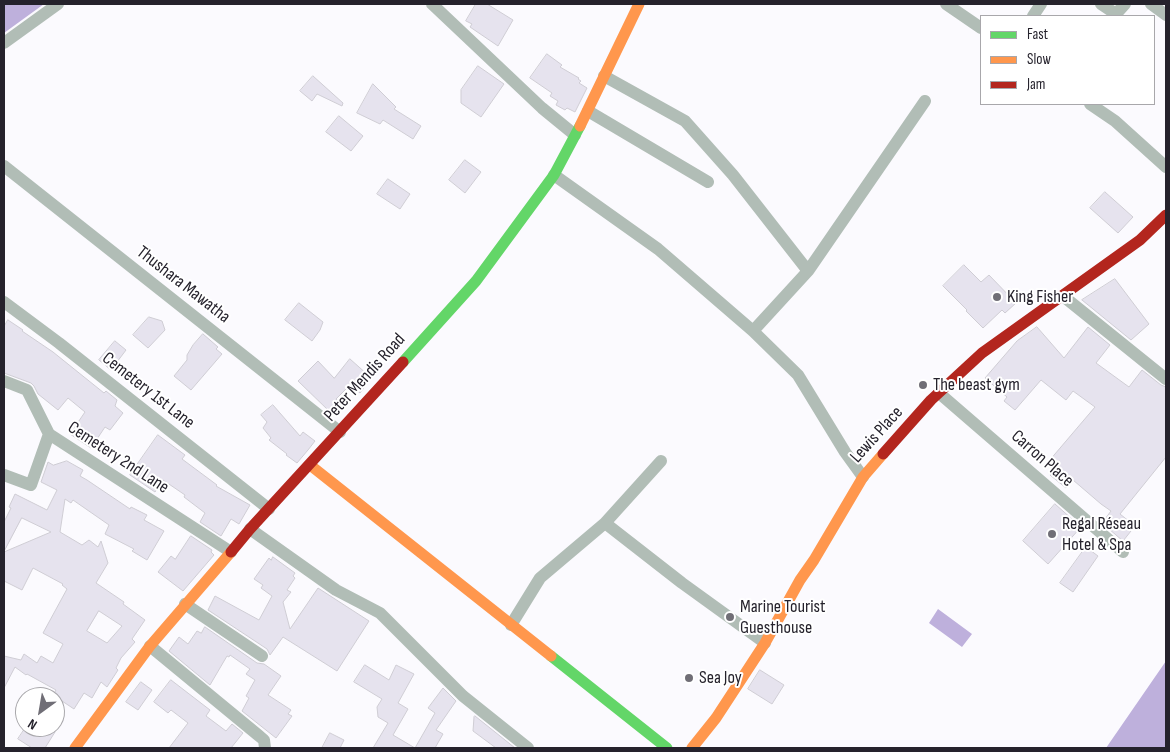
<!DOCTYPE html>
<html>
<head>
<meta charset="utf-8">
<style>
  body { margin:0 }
  #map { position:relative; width:1170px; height:752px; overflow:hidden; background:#fbfafe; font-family:"Sofia Sans Condensed",sans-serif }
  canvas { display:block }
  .frame { position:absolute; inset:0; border:5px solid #25222c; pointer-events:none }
  .legend { position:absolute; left:980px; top:15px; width:175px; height:90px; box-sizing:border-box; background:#fff; border:1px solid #a8a7ab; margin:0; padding:6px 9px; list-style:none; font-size:15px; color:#25222c }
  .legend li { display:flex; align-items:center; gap:10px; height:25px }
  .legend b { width:25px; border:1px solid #a8a7ab }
  .north { position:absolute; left:15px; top:687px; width:50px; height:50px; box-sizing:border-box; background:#fff; border:1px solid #a8a7ab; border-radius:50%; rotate:212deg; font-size:14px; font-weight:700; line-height:20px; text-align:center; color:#25222c }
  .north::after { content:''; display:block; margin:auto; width:18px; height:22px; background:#706e76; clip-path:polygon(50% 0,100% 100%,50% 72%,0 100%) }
</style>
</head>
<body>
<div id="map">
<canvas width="1170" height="752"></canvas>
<div class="frame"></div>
<ul class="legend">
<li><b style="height:6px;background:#63d668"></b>Fast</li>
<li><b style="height:6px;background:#ff974d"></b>Slow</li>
<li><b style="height:6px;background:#b3261e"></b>Jam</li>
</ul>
<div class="north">N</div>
</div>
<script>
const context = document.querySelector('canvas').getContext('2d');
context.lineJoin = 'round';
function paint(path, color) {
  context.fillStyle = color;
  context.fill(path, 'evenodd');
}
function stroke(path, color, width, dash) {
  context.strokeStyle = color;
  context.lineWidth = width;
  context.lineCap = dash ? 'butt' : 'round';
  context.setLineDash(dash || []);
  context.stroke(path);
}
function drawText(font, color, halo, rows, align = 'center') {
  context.font = font + ' "Sofia Sans Condensed",sans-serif';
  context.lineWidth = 4;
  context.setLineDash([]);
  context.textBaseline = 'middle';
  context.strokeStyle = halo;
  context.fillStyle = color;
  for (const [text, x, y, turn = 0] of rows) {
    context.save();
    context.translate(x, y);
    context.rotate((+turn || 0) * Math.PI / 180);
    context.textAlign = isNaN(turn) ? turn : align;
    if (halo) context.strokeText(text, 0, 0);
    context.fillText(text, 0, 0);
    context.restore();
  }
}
const water = new Path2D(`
  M 4,4 L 44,4 L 4,33 Z
  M 938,609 L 972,634 L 962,647 L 929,623 Z
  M 1166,661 L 1166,748 L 1106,748 Z`);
const building = new Path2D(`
  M 476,4 L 487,4 L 513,20 L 498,46 L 470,27 L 472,24 L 466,21 Z
  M 547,54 L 562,65 L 560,67 L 579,78 L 578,79 L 581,81 L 579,83 L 587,88 L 575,112 L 567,108 L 565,110 L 556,105 L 558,101 L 550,96 L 552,93 L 530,78 Z
  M 478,66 L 504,84 L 481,117 L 461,103 L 461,90 Z
  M 313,76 L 343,103 L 342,106 L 317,94 L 312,101 L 300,91 Z
  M 373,84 L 396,107 L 394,109 L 421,126 L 413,139 L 383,120 L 380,124 L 357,113 Z
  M 339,116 L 363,136 L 351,151 L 326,132 Z
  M 465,160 L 481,172 L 465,193 L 449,180 Z
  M 388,179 L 410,194 L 400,209 L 377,194 Z
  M 1105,192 L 1133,217 L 1118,233 L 1090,208 Z
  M 964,265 L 981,282 L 989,275 L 1016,303 L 1005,313 L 1002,310 L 983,328 L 966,311 L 967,310 L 943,286 Z
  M 1115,279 L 1149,324 L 1131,340 L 1082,300 Z
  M 299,303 L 323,322 L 320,330 L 312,341 L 285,320 Z
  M 149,317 L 162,321 L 165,330 L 148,348 L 133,335 Z
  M 8,320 L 23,330 L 22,331 L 53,352 L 104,393 L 106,391 L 117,400 L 115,406 L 123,413 L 110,430 L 105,427 L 91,448 L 70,434 L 85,412 L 68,398 L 58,410 L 38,394 L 34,386 L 31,383 L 4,373 L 4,327 Z
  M 1037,327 L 1064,358 L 1088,327 L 1110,345 L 1096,363 L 1129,387 L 1142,370 L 1161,385 L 1166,387 L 1166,457 L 1120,514 L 1135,526 L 1123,541 L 1102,523 L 1111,511 L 1101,504 L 1073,480 L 1066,488 L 1050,475 L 1057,467 L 1049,461 L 1095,407 L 1073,391 L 1066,400 L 1041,380 L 1015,410 L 1004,401 L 1007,397 L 985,378 L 1017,341 Z
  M 203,334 L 218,347 L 216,349 L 222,354 L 191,390 L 174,376 L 187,360 L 187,355 L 193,345 Z
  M 115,341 L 126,350 L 111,370 L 99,360 Z
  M 350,359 L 368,375 L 363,381 L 367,384 L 360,393 L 350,385 L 336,399 L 338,401 L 329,411 L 298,381 L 318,361 L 334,378 Z
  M 273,405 L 300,436 L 303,432 L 315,441 L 308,450 L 297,463 L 286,455 L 287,454 L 269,440 L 271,438 L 263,428 L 267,422 L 261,415 Z
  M 158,435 L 185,455 L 182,459 L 217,485 L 216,486 L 250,505 L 239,524 L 231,519 L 221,536 L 200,522 L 205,513 L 184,497 L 185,495 L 163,480 L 155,492 L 130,475 Z
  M 67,461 L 83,470 L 80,476 L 87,480 L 130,509 L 131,507 L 147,515 L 144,520 L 164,531 L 147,560 L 132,551 L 134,549 L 105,534 L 109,525 L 73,500 L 71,503 L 65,499 L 60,532 L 82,545 L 89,540 L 98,547 L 101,541 L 108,563 L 96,583 L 124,602 L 123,604 L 145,620 L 132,639 L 135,642 L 121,658 L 116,668 L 118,670 L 107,687 L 101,682 L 92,698 L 84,693 L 74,709 L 53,695 L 56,690 L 27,674 L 26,675 L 15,667 L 4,688 L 4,656 L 21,660 L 24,654 L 37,663 L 41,656 L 53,663 L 63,644 L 43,633 L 67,589 L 62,585 L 63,584 L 33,568 L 22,590 L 4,581 L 4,522 L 11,508 L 9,507 L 15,494 L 47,510 L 57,490 L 41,482 L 48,462 L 53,465 ZM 22,518 L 51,532 L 4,552 ZM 99,611 L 122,626 L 107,643 L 87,631 Z
  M 1055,504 L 1081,527 L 1048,564 L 1023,541 Z
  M 191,536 L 212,550 L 211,552 L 214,555 L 183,591 L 158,572 L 171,556 L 175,559 Z
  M 1086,547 L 1098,556 L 1073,592 L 1060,583 Z
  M 273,557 L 295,573 L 293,576 L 295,578 L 287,590 L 291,592 L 283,602 L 290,629 L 318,588 L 369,621 L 337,671 L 283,637 L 270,655 L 267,649 L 208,610 L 215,596 L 259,620 L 272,596 L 261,588 L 263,585 L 254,579 L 269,558 L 271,560 Z
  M 205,627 L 257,663 L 264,664 L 281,676 L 268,695 L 291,710 L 288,714 L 292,716 L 276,738 L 242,711 L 249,698 L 246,696 L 255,680 L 246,674 L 250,669 L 230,655 L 229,657 L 227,656 L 210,685 L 169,651 L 179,637 L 188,644 L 197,631 L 201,633 Z
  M 365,665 L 389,680 L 396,665 L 414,674 L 398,703 L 408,709 L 393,735 L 415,748 L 435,713 L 428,708 L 443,688 L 456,701 L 436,730 L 443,734 L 435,748 L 373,748 L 388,723 L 378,717 L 377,707 L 382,699 L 354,682 Z
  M 760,670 L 784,685 L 772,704 L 748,689 Z
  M 171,680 L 210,710 L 206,716 L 226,731 L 232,724 L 243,733 L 231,748 L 169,748 L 188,723 L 171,710 L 168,713 L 154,702 Z
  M 141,682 L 152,690 L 138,710 L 126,702 Z
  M 475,716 L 515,748 L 496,748 L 473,731 L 474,717 Z
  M 26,727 L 56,727 L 54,732 L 55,732 L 45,748 L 32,748 L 18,739 Z
  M 330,733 L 344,740 L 340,748 L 322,748 Z`);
const street = new Path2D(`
  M 432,4 L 542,108 L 575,135
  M 946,4 L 981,28
  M 1101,4 L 1116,14 L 1125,4
  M 1151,4 L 1166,15
  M 1033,16 L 1041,4
  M 4,43 L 58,4
  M 604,76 L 685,121 L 733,175 L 808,271
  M 1090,104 L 1115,121 L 1166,167
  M 588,111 L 708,182
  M 4,166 L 340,432
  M 554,175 L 658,249 L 753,331 L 798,375 L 845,452 L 863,477
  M 1063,296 L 1166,379
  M 4,302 L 59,343 L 269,509
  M 753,331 L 808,271 L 925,101
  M 4,381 L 27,390 L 49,434 L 231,552
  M 939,393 L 1123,552
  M 4,475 L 31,485 L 49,434
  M 605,523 L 682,583 L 765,643
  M 250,529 L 336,590 L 380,613 L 463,696 L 528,748
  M 185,604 L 262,656
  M 511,625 L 540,578 L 605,523 L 661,461
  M 150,646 L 258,735 L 264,740 L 265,748`);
const fast = new Path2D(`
  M 403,362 L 476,281 L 554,175 L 580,126
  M 551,656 L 667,748`);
const slow = new Path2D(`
  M 580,126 L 639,4
  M 310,465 L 551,656
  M 75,748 L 150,646 L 231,552
  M 692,748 L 716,718 L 765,643 L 800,580 L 814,560 L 863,477 L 883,454`);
const jam = new Path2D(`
  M 883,454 L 931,400 L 982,353 L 1140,240 L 1166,215
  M 231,552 L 250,529 L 403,362`);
const markers = [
  [997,297,5,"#706e76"],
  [923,385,5,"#706e76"],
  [1052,534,5,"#706e76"],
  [730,617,5,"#706e76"],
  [689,678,5,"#706e76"]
];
const streetNames = [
  ["Thushara Mawatha",183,285,38],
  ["Peter Mendis Road",365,378,-48],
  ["Cemetery 1st Lane",148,391,38],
  ["Lewis Place",877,435,-48],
  ["Cemetery 2nd Lane",118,458,33],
  ["Carron Place",1042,459,41]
];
const poiNames = [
  ["King Fisher",1007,297],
  ["The beast gym",933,385],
  ["Regal Réseau",1062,524],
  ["Hotel & Spa",1062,545],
  ["Marine Tourist",740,607],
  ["Guesthouse",740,628],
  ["Sea Joy",699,678]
];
paint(water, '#beb0dc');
paint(building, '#e6e3ee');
stroke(building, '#cfcdd4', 1);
stroke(street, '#b1bdb6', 12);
stroke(fast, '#63d668', 11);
stroke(slow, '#ff974d', 11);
stroke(jam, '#b3261e', 11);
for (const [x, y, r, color] of markers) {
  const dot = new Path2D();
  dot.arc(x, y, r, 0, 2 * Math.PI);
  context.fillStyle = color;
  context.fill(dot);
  stroke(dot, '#fff', 2);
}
drawText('18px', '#25222c', '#fff', streetNames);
drawText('18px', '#25222c', '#fff', poiNames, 'left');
</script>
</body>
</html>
